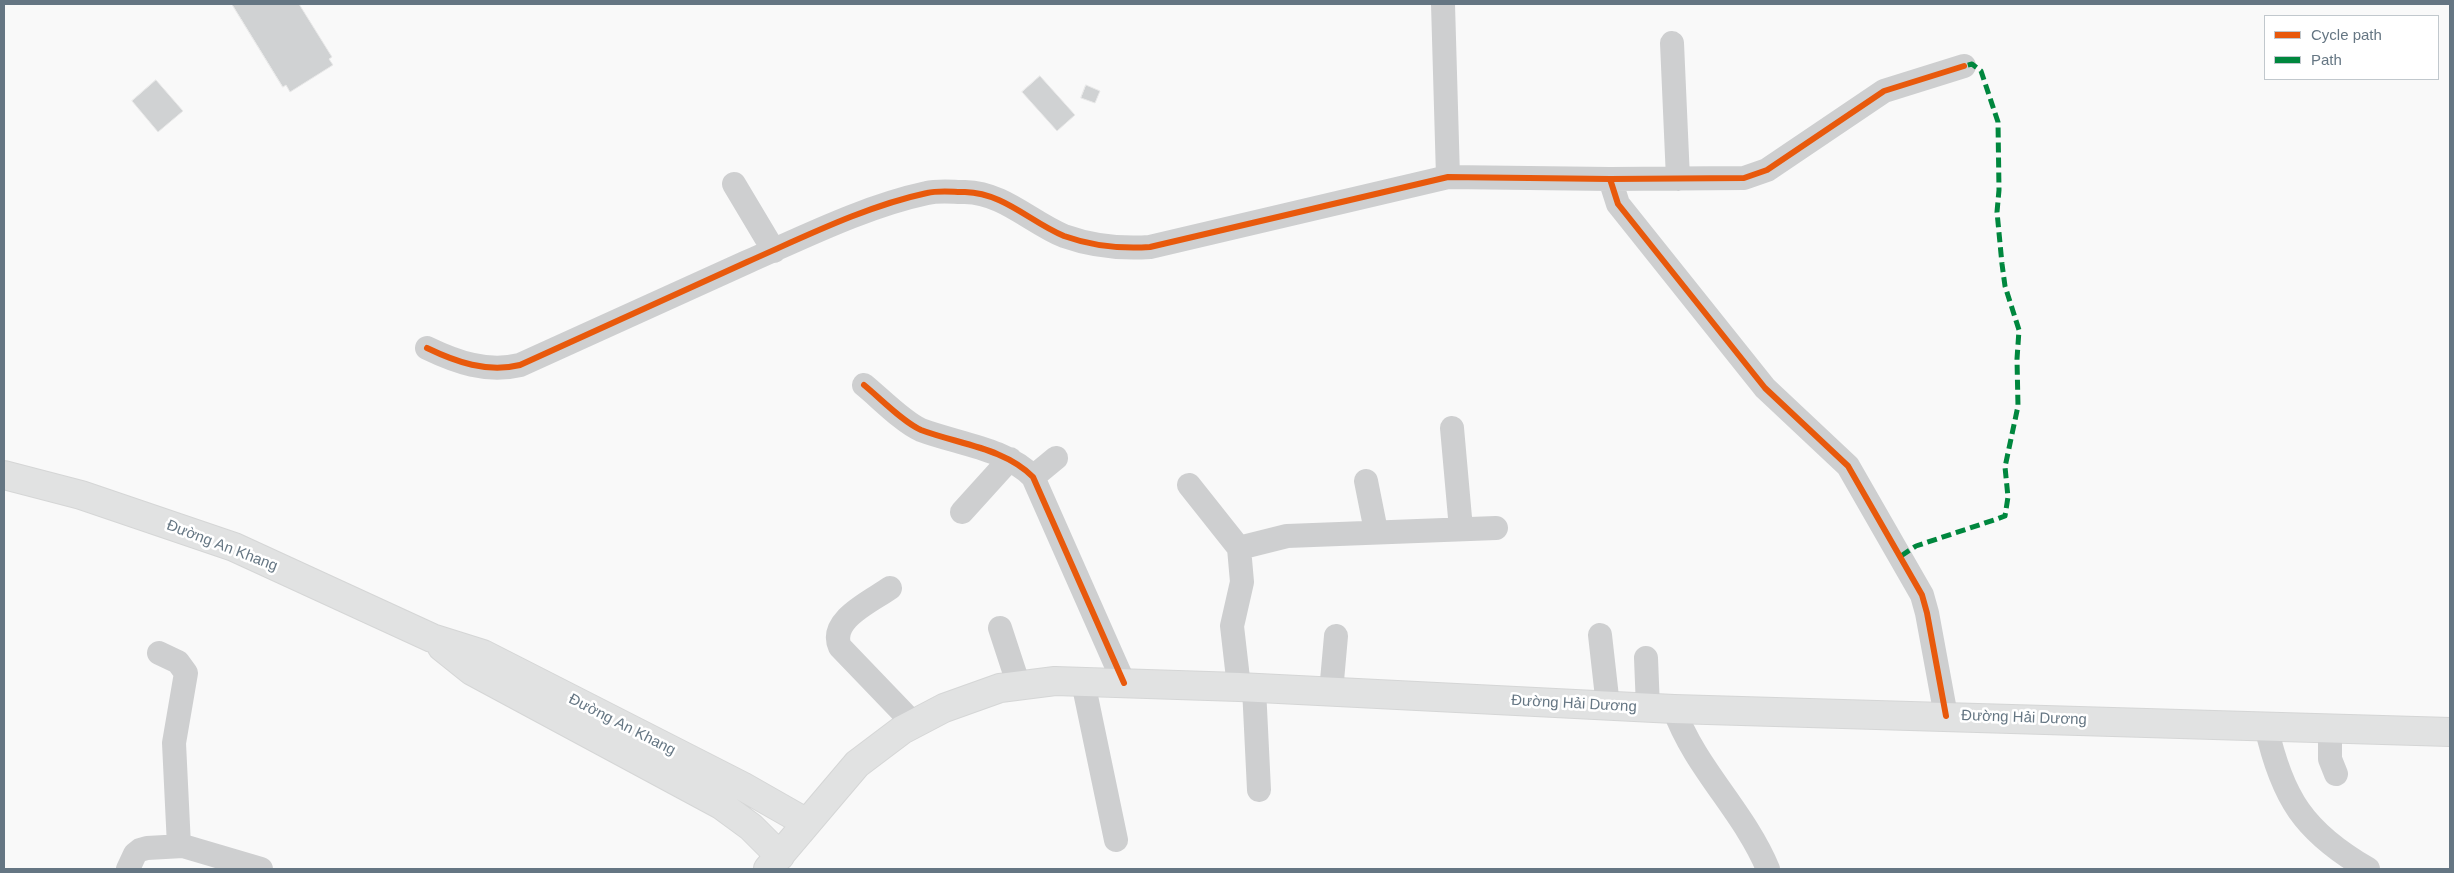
<!DOCTYPE html>
<html>
<head>
<meta charset="utf-8">
<style>
  body { margin:0 }
  #map { position:relative; width:2454px; height:873px; overflow:hidden; background:#f9f9f9; font-family:Arial,sans-serif }
  canvas { display:block }
  .frame { position:absolute; inset:0; border:5px solid #657683; pointer-events:none }
  .legend { position:absolute; left:2264px; top:15px; width:175px; height:65px; box-sizing:border-box; background:#fff; border:1px solid #c1c8cd; margin:0; padding:6px 9px; list-style:none; font-size:15px; color:#657683 }
  .legend li { display:flex; align-items:center; gap:10px; height:25px }
  .legend b { width:25px; border:1px solid #c1c8cd }
</style>
</head>
<body>
<div id="map">
<canvas width="2454" height="873"></canvas>
<div class="frame"></div>
<ul class="legend">
<li><b style="height:6px;background:#e8590c"></b>Cycle path</li>
<li><b style="height:6px;background:#00873e"></b>Path</li>
</ul>
</div>
<script>
const context = document.querySelector('canvas').getContext('2d');
context.lineJoin = 'round';
function paint(path, color) {
  context.fillStyle = color;
  context.fill(path, 'evenodd');
}
function stroke(path, color, width, dash) {
  context.strokeStyle = color;
  context.lineWidth = width;
  context.lineCap = dash ? 'butt' : 'round';
  context.setLineDash(dash || []);
  context.stroke(path);
}
function drawText(font, color, halo, rows, align = 'center') {
  context.font = font + ' Arial,sans-serif';
  context.lineWidth = 5;
  context.setLineDash([]);
  context.textBaseline = 'middle';
  context.strokeStyle = halo;
  context.fillStyle = color;
  for (const [text, x, y, turn = 0] of rows) {
    context.save();
    context.translate(x, y);
    context.rotate((+turn || 0) * Math.PI / 180);
    context.textAlign = isNaN(turn) ? turn : align;
    if (halo) context.strokeText(text, 0, 0);
    context.fillText(text, 0, 0);
    context.restore();
  }
}
const building = new Path2D(`
  M 232,4 L 299,4 L 332,57 L 329,59 L 333,65 L 290,92 L 286,85 L 283,87 Z
  M 1040,76 L 1075,115 L 1057,131 L 1022,92 Z
  M 156,80 L 183,111 L 158,132 L 132,101 Z
  M 1086,85 L 1100,91 L 1095,103 L 1081,98 Z`);
const minor = new Path2D(`
  M 1443,4 L 1448,177
  M 1672,43 L 1678,179
  M 1610,179 L 1618,204 L 1765,388 L 1848,466 L 1922,595 L 1927,613 L 1946,716
  M 734,184 L 774,251
  M 427,348 C 456,362 487,373 520,365 C 596,331 671,296 747,262 C 804,237 866,206 927,193 C 939,190 953,192 965,192 C 1004,193 1030,222 1064,236 C 1092,246 1121,249 1150,247 L 1448,177 L 1610,179 L 1744,178 L 1767,170 L 1884,91 L 1964,66
  M 864,385 C 880,398 903,422 921,430 C 958,444 1005,448 1033,477 L 1124,683
  M 1452,428 L 1461,529
  M 1033,477 L 1056,458
  M 1366,481 L 1376,531
  M 1189,485 L 1239,548 L 1242,582 L 1232,626 L 1239,687
  M 962,512 L 1010,459
  M 1239,548 L 1287,536 L 1496,528
  M 890,588 C 872,601 828,620 840,647 L 914,724
  M 1000,628 L 1019,686
  M 1600,635 L 1608,706
  M 159,653 L 178,662 L 186,673 L 174,743 L 179,846
  M 1646,658 L 1648,708
  M 1083,682 L 1116,840
  M 1254,688 L 1259,790
  M 1331,692 L 1336,636
  M 1674,709 C 1695,768 1744,811 1768,869
  M 2266,726 C 2282,798 2304,832 2368,869
  M 2330,728 L 2330,759 L 2336,774
  M 128,869 L 135,854 L 140,850 L 147,848 L 183,846 L 261,869`);
const highway = new Path2D(`
  M 4,475 L 81,495 L 234,547 L 432,638 L 483,654 L 742,786 L 807,823
  M 442,647 L 472,671 L 721,805 L 751,827 L 780,856
  M 768,869 L 857,764 L 902,730 L 944,708 L 1000,688 L 1055,681 L 1239,687 L 1674,709 L 2450,732`);
const quiet = new Path2D(`
  M 1901,556 L 1916,546 L 1997,519 L 2005,516 L 2008,497 L 2005,467 L 2018,406 L 2017,359 L 2019,330 L 2005,286 L 2002,264 L 1997,212 L 1999,190 L 1998,122 L 1981,71 L 1972,64 L 1964,66`);
const cycleway = new Path2D(`
  M 1610,179 L 1618,204 L 1765,388 L 1848,466 L 1922,595 L 1927,613 L 1946,716
  M 427,348 C 456,362 487,373 520,365 C 596,331 671,296 747,262 C 804,237 866,206 927,193 C 939,190 953,192 965,192 C 1004,193 1030,222 1064,236 C 1092,246 1121,249 1150,247 L 1448,177 L 1610,179 L 1744,178 L 1767,170 L 1884,91 L 1964,66
  M 864,385 C 880,398 903,422 921,430 C 958,444 1005,448 1033,477 L 1124,683`);
const streetNames = [
  ["Đường An Khang",222,546,21],
  ["Đường Hải Dương",1574,704,3],
  ["Đường Hải Dương",2024,718,2],
  ["Đường An Khang",622,725,27]
];
paint(building, '#d0d2d3');
stroke(building, '#e8e8e8', 1);
stroke(highway, '#d5d6d6', 30);
stroke(minor, '#cecfd0', 24);
stroke(highway, '#e1e2e2', 28);
stroke(quiet, '#00873e', 5, [10, 5]);
stroke(cycleway, '#e8590c', 6);
drawText('15px', '#657683', '#fff', streetNames);
</script>
</body>
</html>
